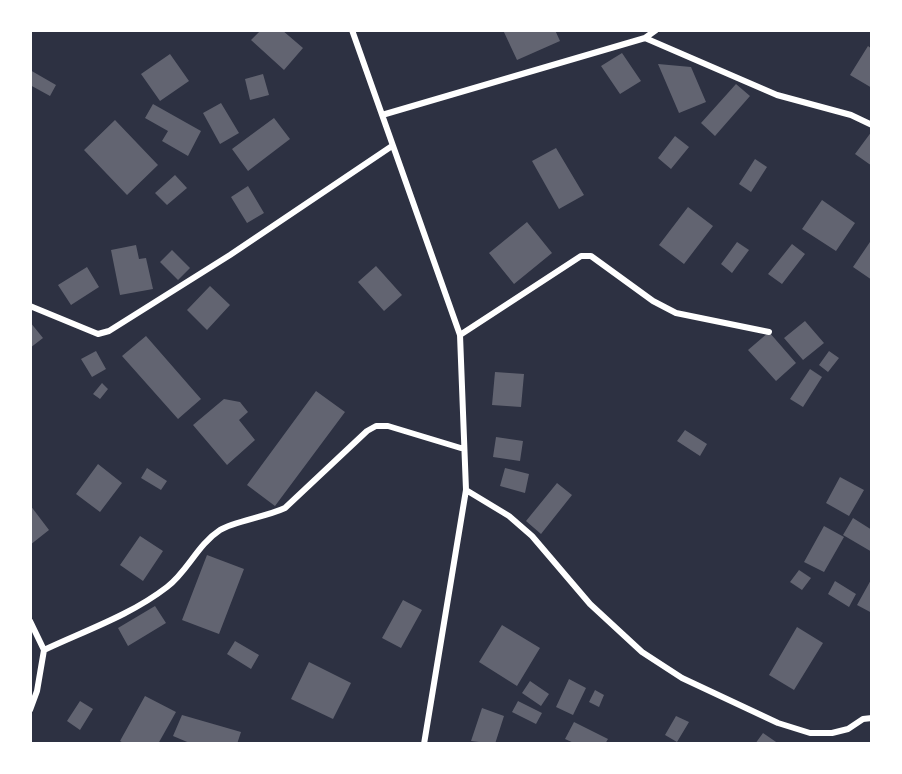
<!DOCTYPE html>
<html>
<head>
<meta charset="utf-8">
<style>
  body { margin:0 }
  #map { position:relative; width:902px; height:774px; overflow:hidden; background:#2d3142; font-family:"PT Serif",serif }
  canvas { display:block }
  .frame { position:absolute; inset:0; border:32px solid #fff; pointer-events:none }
</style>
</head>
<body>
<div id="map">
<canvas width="902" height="774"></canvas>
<div class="frame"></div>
</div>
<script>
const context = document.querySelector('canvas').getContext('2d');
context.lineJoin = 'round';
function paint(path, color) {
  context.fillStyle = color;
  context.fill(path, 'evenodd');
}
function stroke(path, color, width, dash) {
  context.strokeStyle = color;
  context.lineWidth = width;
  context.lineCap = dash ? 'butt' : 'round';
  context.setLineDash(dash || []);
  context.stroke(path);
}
const building = new Path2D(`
  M 261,30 L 282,30 L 303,48 L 284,70 L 251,40 Z
  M 503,30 L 555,30 L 560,41 L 517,60 Z
  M 868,46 L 872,49 L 872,88 L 850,75 Z
  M 622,53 L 641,81 L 620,94 L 601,66 Z
  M 170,54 L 189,81 L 160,101 L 141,74 Z
  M 658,64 L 691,67 L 706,102 L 679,113 Z
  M 30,70 L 56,85 L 50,96 L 30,85 Z
  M 263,74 L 269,95 L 250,100 L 245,79 Z
  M 736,84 L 750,96 L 715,136 L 701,123 Z
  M 221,103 L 239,133 L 220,144 L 203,113 Z
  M 153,104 L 201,131 L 188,156 L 162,141 L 168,131 L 145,118 Z
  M 274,118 L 290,139 L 248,171 L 232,149 Z
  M 115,120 L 158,165 L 127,195 L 84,150 Z
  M 872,131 L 872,166 L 855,154 Z
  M 675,136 L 689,147 L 671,169 L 658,158 Z
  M 556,148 L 584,195 L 559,209 L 532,161 Z
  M 755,159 L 767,167 L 751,192 L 739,184 Z
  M 175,175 L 187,188 L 167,205 L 155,193 Z
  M 248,186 L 264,213 L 247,223 L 231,197 Z
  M 822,200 L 855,223 L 836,251 L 802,229 Z
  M 688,207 L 713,226 L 684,264 L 659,245 Z
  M 527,222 L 552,253 L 514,284 L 489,253 Z
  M 872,239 L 872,280 L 853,267 Z
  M 737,242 L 749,250 L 732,273 L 721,264 Z
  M 792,244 L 805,254 L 782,284 L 768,274 Z
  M 136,245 L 139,259 L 146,258 L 153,289 L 120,295 L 111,250 Z
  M 172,250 L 190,268 L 178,280 L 160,262 Z
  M 376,266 L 402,295 L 384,311 L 358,282 Z
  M 87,267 L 99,287 L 71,305 L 58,285 Z
  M 210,286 L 230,305 L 207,330 L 187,310 Z
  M 805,321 L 824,343 L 803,360 L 784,338 Z
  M 30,322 L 43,338 L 30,348 Z
  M 769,332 L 796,363 L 776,381 L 748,350 Z
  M 146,336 L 201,399 L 178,419 L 122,356 Z
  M 96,351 L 106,369 L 92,377 L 81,359 Z
  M 829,351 L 839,358 L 828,372 L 819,365 Z
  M 810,369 L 822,377 L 803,407 L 790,399 Z
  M 495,372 L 524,374 L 521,407 L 492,405 Z
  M 102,383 L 108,389 L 100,399 L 93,394 Z
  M 316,391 L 345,412 L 275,506 L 247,485 Z
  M 224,399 L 240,402 L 248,412 L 239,420 L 255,440 L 227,465 L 193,425 Z
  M 685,430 L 707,444 L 700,456 L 677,441 Z
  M 496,437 L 523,441 L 520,461 L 493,457 Z
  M 98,464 L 122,483 L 100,512 L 76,494 Z
  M 147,468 L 167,481 L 161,490 L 141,478 Z
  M 505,468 L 529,474 L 525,493 L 500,486 Z
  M 840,477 L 864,490 L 849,516 L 826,503 Z
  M 557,483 L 572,495 L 541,534 L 526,521 Z
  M 30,505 L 49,530 L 30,545 Z
  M 853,518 L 872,530 L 872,552 L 843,535 Z
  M 824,526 L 844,537 L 824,572 L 804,562 Z
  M 140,536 L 163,551 L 143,581 L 120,565 Z
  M 207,555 L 244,569 L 219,634 L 182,620 Z
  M 799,570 L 811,578 L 802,590 L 790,582 Z
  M 872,578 L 872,613 L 857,605 Z
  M 835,581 L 856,594 L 849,607 L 828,594 Z
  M 403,600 L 422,610 L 401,648 L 382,638 Z
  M 155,606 L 166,623 L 128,646 L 118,628 Z
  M 502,625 L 540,648 L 517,686 L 479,662 Z
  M 797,627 L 823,643 L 794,690 L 769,675 Z
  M 235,641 L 259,655 L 251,669 L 227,654 Z
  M 309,662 L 351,683 L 333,719 L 291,699 Z
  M 569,679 L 586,688 L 573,715 L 556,707 Z
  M 530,681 L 549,694 L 541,706 L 522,693 Z
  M 595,690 L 604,695 L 599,707 L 589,702 Z
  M 145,696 L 176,712 L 158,744 L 125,744 L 120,741 Z
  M 80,701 L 93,709 L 80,730 L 67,721 Z
  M 518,701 L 542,713 L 536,724 L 512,712 Z
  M 482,708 L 504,716 L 495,744 L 471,741 Z
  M 182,715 L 241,732 L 237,744 L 192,744 L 173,736 Z
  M 676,716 L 689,722 L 677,742 L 665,735 Z
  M 574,722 L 608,739 L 605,744 L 576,744 L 565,739 Z
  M 763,733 L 779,744 L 755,744 Z`);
const minor = new Path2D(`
  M 352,30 L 460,335 L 466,490 L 424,744
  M 645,38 L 656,30
  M 382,115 L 645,38 L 777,95 L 851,115 L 872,125
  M 30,306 L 98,334 L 109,331 L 230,255 L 392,146
  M 460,335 L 581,256 L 591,256 L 653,301 L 676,313 L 769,332
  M 466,490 L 509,516 L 532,536 L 590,604 L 642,652 L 682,678 L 778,723 L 810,733 L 832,733 L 848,729 L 863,719 L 872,718
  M 30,621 L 44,650
  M 30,710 L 37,691 L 44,650 C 84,631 131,615 167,587 C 188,571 197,545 220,530 C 234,521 266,517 285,508 L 367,431 L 376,426 L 388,426 L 464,449`);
paint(building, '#626471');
stroke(minor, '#fff', 6);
</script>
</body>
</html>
